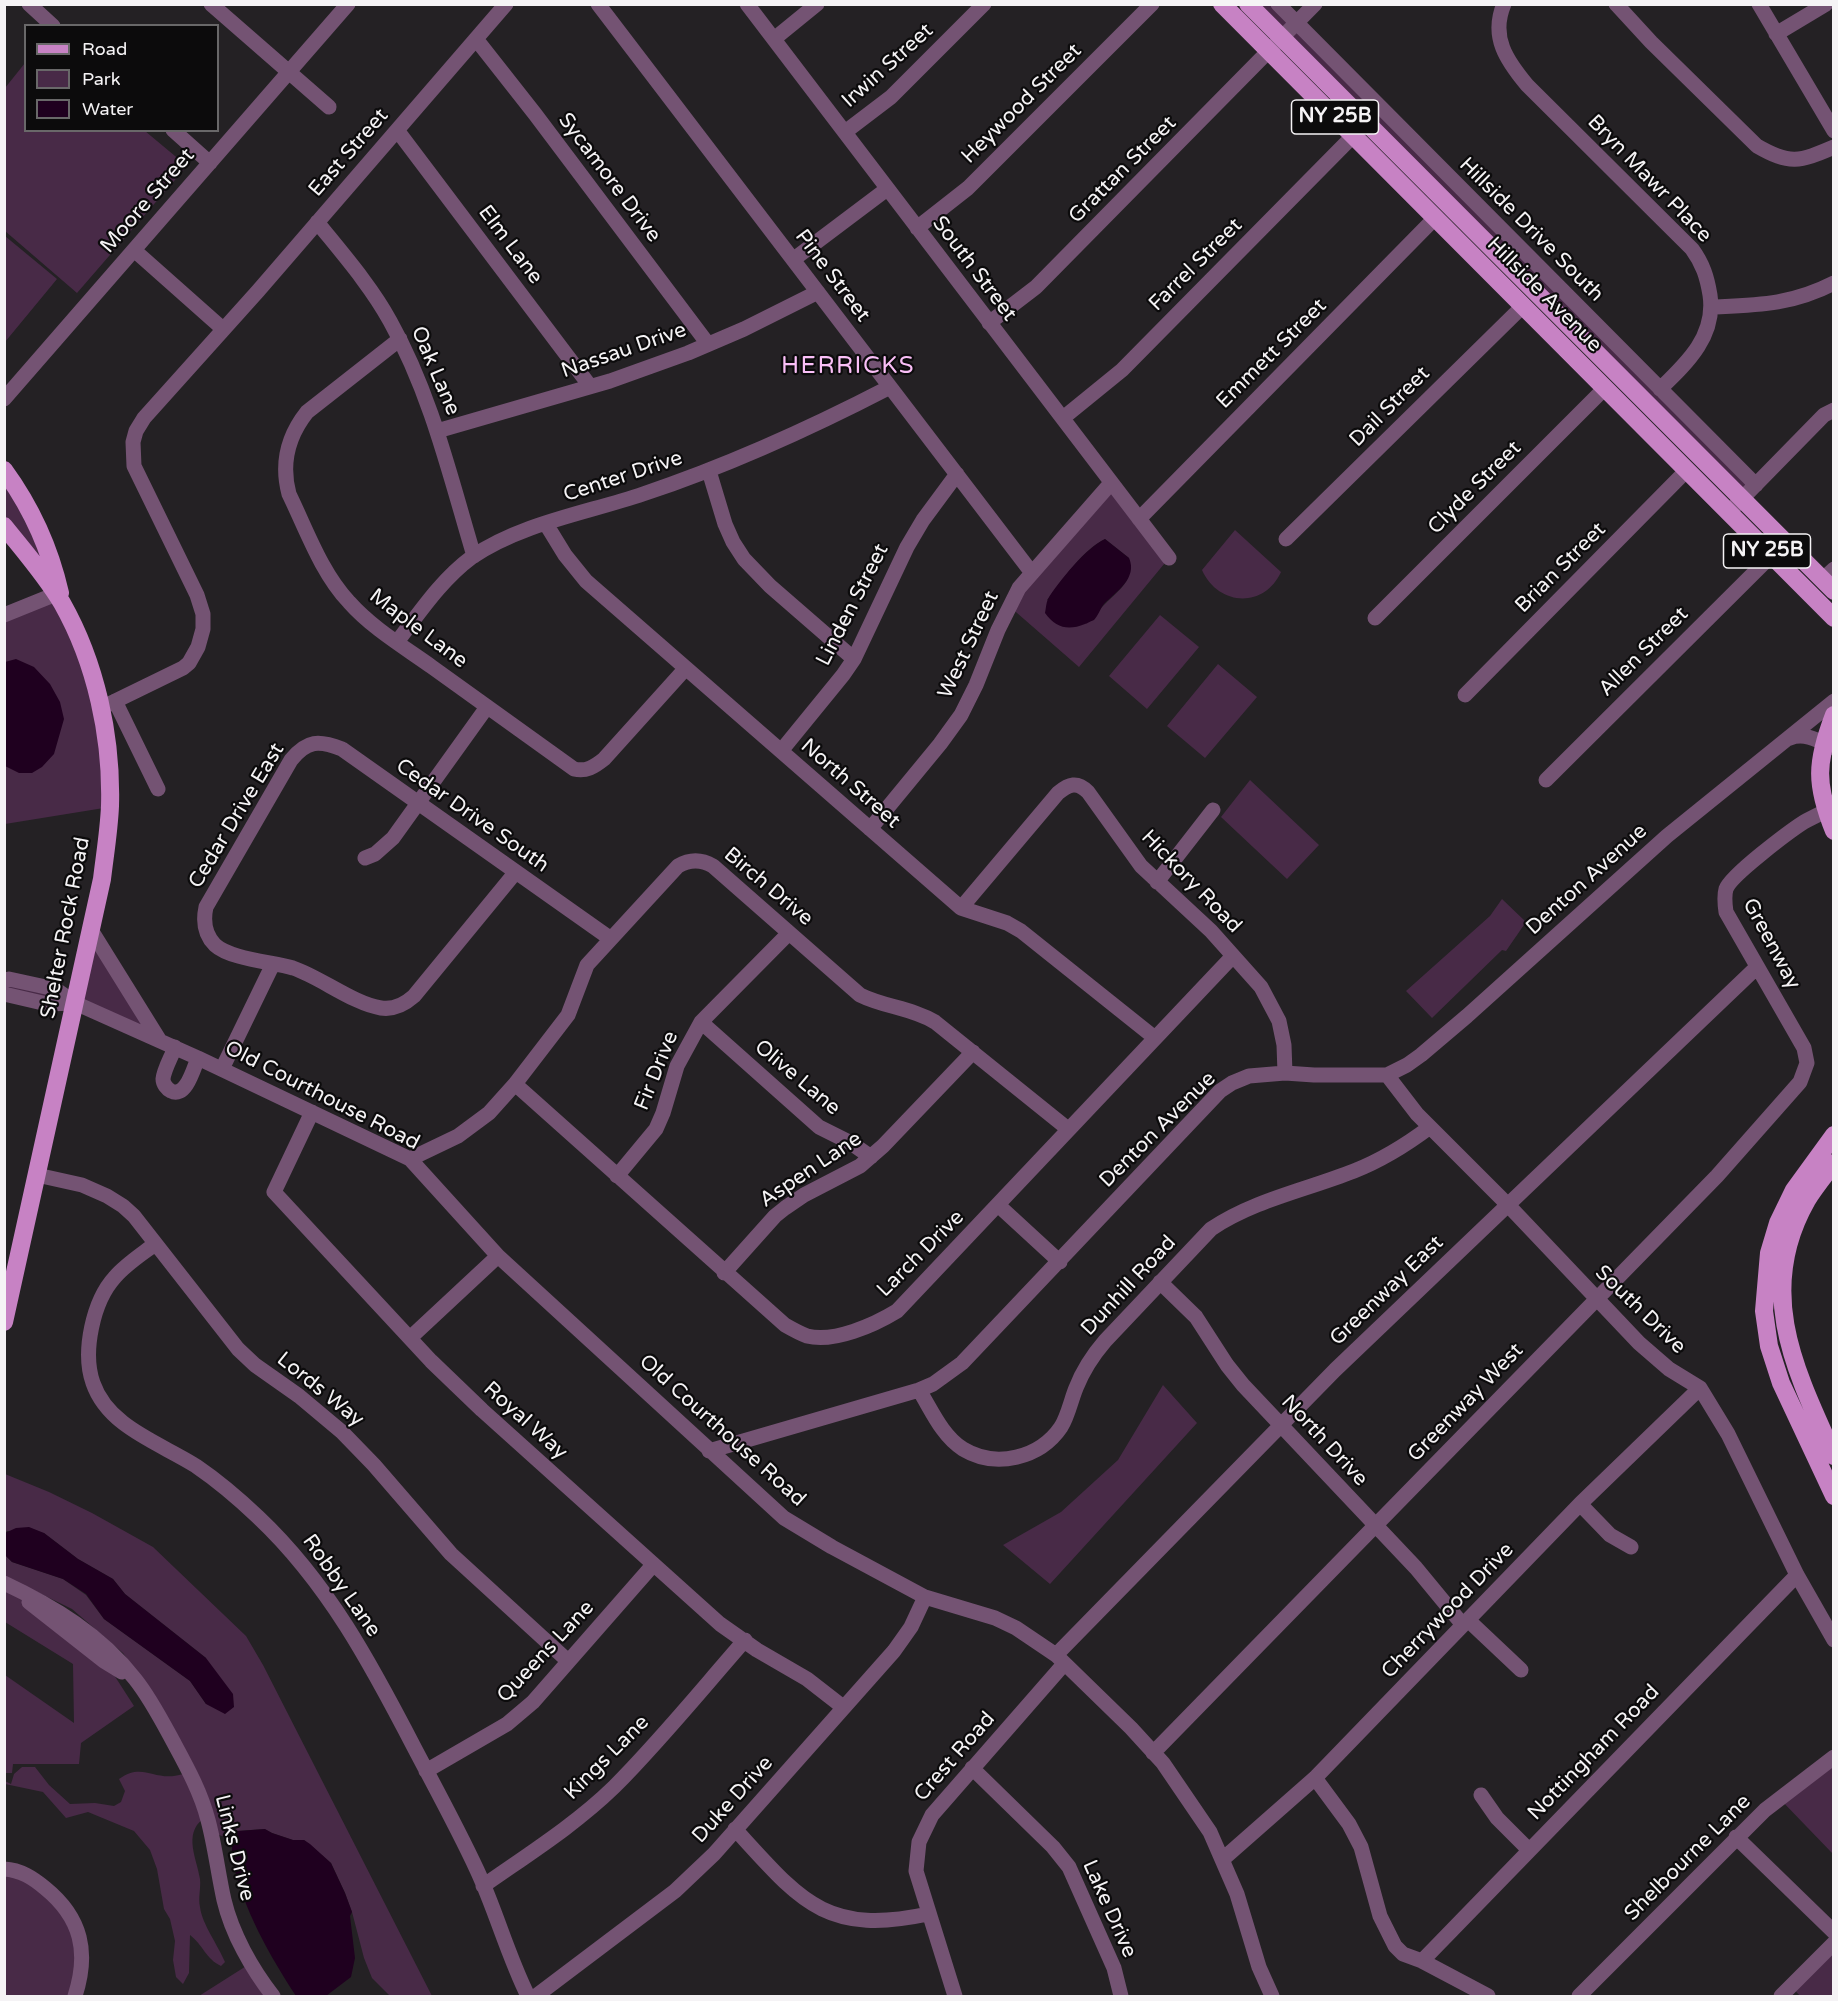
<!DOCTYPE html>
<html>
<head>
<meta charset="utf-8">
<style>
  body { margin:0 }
  #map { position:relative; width:1838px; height:2001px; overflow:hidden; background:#242124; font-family:"Varela Round",sans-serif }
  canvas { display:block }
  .frame { position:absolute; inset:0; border:6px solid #f5f3f5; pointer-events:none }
  .legend { position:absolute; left:24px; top:24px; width:195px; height:108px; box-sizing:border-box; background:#0c0b0c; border:2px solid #696869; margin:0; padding:8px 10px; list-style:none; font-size:18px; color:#f5f3f5 }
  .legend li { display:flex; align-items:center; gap:12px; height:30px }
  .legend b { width:30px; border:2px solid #696869 }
</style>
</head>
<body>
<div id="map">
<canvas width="1838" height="2001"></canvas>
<div class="frame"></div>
<ul class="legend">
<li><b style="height:8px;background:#c782c4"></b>Road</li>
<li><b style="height:16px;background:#482a47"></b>Park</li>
<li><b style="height:16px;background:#1f001f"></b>Water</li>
</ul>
</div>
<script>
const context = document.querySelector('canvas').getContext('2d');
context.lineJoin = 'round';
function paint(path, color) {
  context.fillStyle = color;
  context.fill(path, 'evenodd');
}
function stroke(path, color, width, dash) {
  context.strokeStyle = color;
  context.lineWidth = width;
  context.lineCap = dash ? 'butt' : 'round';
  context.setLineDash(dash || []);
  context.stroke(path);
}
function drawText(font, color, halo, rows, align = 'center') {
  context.font = font + ' "Varela Round",sans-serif';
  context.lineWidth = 4.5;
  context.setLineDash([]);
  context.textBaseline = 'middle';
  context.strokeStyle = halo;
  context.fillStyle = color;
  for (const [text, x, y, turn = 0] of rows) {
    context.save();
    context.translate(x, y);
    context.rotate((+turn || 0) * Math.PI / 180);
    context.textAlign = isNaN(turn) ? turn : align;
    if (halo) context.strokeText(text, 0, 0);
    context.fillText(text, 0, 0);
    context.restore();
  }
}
const green = new Path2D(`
  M 1248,5 L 1278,5 L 1756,485 L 1742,499 Z
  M 25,63 L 26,130 L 145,131 L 187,166 L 77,293 L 5,231 L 5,88 Z
  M 5,236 L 57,279 L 5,342 Z
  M 4,470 L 92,675 L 110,807 L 5,824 L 5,615 L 55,594 L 5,528 Z
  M 1111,483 L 1169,558 L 1079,667 L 1009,606 ZM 1105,539 L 1129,558 C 1134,581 1120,589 1105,604 C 1100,608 1097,615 1093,620 L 1047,600 C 1064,579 1081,551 1105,539 Z
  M 1235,530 L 1281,572 C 1264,609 1218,606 1202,570 Z
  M 1160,615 L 1199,647 L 1147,709 L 1109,676 Z
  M 1218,664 L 1257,697 L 1205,758 L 1167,726 Z
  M 1250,780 L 1319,845 L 1287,879 L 1221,817 Z
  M 1502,899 L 1526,922 L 1506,951 L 1502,950 L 1432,1018 L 1406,991 L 1490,916 Z
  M 91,930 L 160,1040 L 75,1003 L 5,994 L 5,981 L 74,1002 Z
  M 1163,1385 L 1197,1423 L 1050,1584 L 1003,1545 L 1061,1512 L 1118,1460 Z
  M 5,1474 L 49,1492 L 92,1513 L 153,1547 L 246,1636 L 263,1665 L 432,1996 L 390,1996 L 372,1978 L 364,1958 L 352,1912 L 345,1893 L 331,1863 L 304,1840 L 293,1840 L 272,1833 L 264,1829 L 238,1831 L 225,1837 L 219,1835 L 203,1819 C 183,1834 197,1859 200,1879 C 201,1888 198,1898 200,1907 C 202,1924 218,1945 225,1962 L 221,1966 C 206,1959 203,1945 190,1935 L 189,1973 L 183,1984 L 176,1977 L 173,1960 L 175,1941 L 170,1919 L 164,1909 L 157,1869 L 150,1850 L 134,1831 L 88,1812 L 66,1818 L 43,1792 L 5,1784 L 5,1781 L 11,1784 L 14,1774 L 22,1767 L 35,1767 L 49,1785 L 70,1804 L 95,1803 L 114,1806 L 121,1802 L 125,1791 L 119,1779 C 144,1761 154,1783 183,1774 L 143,1681 L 123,1653 L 72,1609 L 33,1590 L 105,1661 L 134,1706 L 81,1743 L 79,1764 L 13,1764 L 12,1773 L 5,1773 L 5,1675 L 74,1723 L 73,1664 L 5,1622 L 5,1555 L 12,1562 L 63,1579 L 86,1595 L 104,1619 L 190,1681 L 206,1704 L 206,1658 L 125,1594 L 113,1579 L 78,1559 L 44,1533 L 7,1531 L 5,1533 Z
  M 1833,1757 L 1833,1854 L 1779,1798 Z
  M 4,1869 L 18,1871 L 75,1924 L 75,1996 L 5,1996 Z
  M 1833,1943 L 1833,1996 L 1800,1996 L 1791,1986 Z
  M 251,1963 L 273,1996 L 199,1996 Z`);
const water = new Path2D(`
  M 1105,539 L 1129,558 C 1138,578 1116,592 1104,604 C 1100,609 1098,616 1094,620 C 1093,620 1086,624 1085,624 C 1068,631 1056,628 1045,613 C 1046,608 1046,603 1048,599 C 1058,582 1088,546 1105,539 Z
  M 16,659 L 34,667 L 50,684 L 60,702 L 64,719 L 54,754 L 42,767 L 32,773 L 19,773 L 5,766 L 5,662 Z
  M 29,1527 L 44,1533 L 78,1559 L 113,1579 L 125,1594 L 206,1658 L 233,1694 L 234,1707 L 225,1714 L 206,1704 L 190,1681 L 104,1619 L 86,1594 L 63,1579 L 12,1562 L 5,1555 L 5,1533 L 16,1528 Z
  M 265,1829 L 272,1833 L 293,1840 L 304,1840 L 310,1844 L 331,1863 L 345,1893 L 352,1912 L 350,1916 L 355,1958 L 351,1977 L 326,1996 L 296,1996 C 270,1956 243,1909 233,1862 C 231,1852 232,1844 234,1834 L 238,1831 Z`);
const minor = new Path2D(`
  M 29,4 L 53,26
  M 211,4 L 329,107
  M 598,4 L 1032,573
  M 747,4 L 1169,558
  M 1278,4 L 1756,485
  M 1504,4 C 1490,37 1507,61 1527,85 L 1692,249 C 1703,264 1707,277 1710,295 C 1716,336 1687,363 1660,389
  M 1616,4 L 1651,42 L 1757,146 C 1790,165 1799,162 1834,147
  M 1759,4 L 1834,131
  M 1776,34 L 1826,4
  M 476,39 L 535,114 L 708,344
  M 774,39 L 817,4
  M 173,130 L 210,163
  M 397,130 L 590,386
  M 845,132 L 891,97 L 984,4
  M 317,222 C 342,253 371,286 390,321 C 431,394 450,476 474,556
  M 917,228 L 968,188 L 1152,4
  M 134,250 L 223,329
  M 794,259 L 887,189
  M 1712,307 C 1758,305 1791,305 1834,283
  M 989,323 L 1036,287 L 1315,4
  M 400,339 L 307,412 C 288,436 281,464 289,494 C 307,531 321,572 349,602 C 372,628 404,647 432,667 C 479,701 527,735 574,769 C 586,772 594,767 604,759 L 686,668
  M 4,399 L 348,4
  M 1063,418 L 1122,370 L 1353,136
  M 437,431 L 610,381 L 688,353 L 744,329 L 818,292
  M 709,471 L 725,524 L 733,542 L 744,559 L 770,586 L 854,659
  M 1729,512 L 1824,415 L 1834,410
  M 1139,519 L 1435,218
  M 546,524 L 565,555 L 586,581 L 961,908 L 1007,923 L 1021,931 L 1155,1038
  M 1286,539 L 1523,306
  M 1822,580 L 1834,569
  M 4,615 L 56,594
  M 1375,618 L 1605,388
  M 397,642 C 420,612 441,580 472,557 C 522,523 587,513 643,494 C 730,465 809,429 890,387
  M 1465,695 L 1687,470
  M 115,701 L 158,789
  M 101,708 L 183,668 L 189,663 L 198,647 L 203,629 L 203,614 L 197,595 L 134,466 L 133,442 L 136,431 L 144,418 L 258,291 L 506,4
  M 1790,738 C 1805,732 1819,741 1834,748
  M 781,751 L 843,675 L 854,659 L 907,547 L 923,520 L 957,474
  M 1546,780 L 1772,555
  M 870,829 L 940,744 L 961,715 L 976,685 L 998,630 L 1019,588 L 1111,483
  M 365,858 L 375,854 L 393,838 L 487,707
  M 515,873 L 414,996 C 405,1004 394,1010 381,1008 C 354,1004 320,977 293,968 C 273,962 230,959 215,945 C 204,934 203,921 206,907 L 291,760 C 307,740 319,740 342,749 L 611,939
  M 1157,882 L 1213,810
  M 961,908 L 1058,793 C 1069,784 1077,781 1088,792 L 1141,866 L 1211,931 L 1261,987 L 1279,1021 L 1284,1045 L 1285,1073
  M 91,930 L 160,1041
  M 4,981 L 9,979 L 55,989 L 75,1003 L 198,1058 L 410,1159 L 498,1256 L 784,1518 L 832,1547 L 925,1597 L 995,1618 L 1016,1628 L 1056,1655 L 1131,1728 L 1163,1763 L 1210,1832 L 1237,1894 L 1259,1967 L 1272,1996
  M 4,994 L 47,1004 L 75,1003
  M 701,1022 L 819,1127 L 851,1143 L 871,1157
  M 175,1047 C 172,1056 164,1069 163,1079 C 163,1084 167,1089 171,1091 C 186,1099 194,1067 198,1058
  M 222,1069 L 273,964
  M 1387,1075 L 1417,1114 L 1508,1205 L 1639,1343 L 1669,1369 L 1700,1388 L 1728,1434 L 1797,1575 L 1834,1640
  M 515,1084 L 785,1325 C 792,1329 799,1333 807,1336 C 834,1343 874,1325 897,1311 L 1233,956
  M 312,1112 L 274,1192 L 431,1361 L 482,1410 L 720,1624 L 757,1650 L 807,1679 L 843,1707
  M 410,1159 L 458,1136 L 489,1113 L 515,1084 L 568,1015 L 587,965 L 678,866 C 690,859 701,859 713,866 L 860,995 C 884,1007 912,1008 935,1022 L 1068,1129
  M 37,1175 L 82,1185 L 107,1196 L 123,1206 L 134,1216 L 238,1349 L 255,1365 L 299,1396 L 342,1432 L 374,1465 L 451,1554 L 568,1661
  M 617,1176 L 656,1129 L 663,1113 L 677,1066 L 701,1022 L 789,933
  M 998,1205 L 1060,1262
  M 155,1244 C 142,1254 126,1264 115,1277 C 93,1301 82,1352 93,1383 C 108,1427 160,1443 196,1466 C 218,1481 238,1498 258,1517 C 328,1583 371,1664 415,1749 C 436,1789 458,1829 477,1870 C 496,1911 508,1956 528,1996
  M 724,1273 L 775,1216 L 785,1208 L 804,1195 L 860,1166 L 883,1146 L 973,1052
  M 1160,1282 L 1196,1317 L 1227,1365 L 1243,1385 L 1416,1568 L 1463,1625
  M 410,1338 L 498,1256
  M 919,1390 C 931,1409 942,1436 963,1449 C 996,1469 1040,1458 1061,1427 C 1068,1416 1071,1400 1076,1388 C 1083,1370 1093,1355 1105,1341 L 1211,1229 C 1254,1200 1306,1190 1354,1171 C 1382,1160 1406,1145 1430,1127
  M 709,1451 L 919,1390 L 933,1384 L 962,1363 L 1220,1091 L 1232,1083 L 1249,1076 L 1285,1073 L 1314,1075 L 1387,1075 L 1407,1065 L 1421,1055 L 1467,1016 L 1667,836 L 1834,701
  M 1580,1504 L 1610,1535 L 1631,1547
  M 4,1583 C 53,1606 101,1635 135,1679 C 151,1699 163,1723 175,1745 C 188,1769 201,1793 208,1820 C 215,1846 218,1873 224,1900 C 232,1934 252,1969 273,1996
  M 29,1602 L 104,1661 L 122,1672
  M 1468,1620 L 1521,1670
  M 1056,1655 L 1335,1370 L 1757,967
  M 1153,1753 L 1717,1176 L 1800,1082 L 1807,1063 L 1804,1048 L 1726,912 C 1725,905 1724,896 1726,889 C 1731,875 1790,831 1804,822 C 1813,817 1824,812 1834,807
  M 972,1768 L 1053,1847 L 1069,1867 L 1114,1968 L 1121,1996
  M 426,1771 L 507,1724 L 533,1702 L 653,1565
  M 1315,1778 L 1349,1824 L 1361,1847 L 1380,1916 L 1395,1946 L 1403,1954 L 1422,1961 L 1488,1996
  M 1481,1795 L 1497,1818 L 1529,1850
  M 735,1829 C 800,1900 825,1936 928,1914
  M 1736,1837 L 1834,1932
  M 1223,1859 L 1315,1778 L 1580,1504 L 1700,1388
  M 4,1869 C 21,1870 33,1878 45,1888 C 82,1918 89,1953 75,1996
  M 483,1886 C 527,1855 575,1825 614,1787 C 660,1741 702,1689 745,1640
  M 1422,1961 L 1797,1575
  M 536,1996 L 675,1891 L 714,1854 L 894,1651 L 911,1627 L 925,1597
  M 955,1996 L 916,1871 L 919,1842 L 932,1815 L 1064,1664
  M 1579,1996 L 1765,1810 L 1834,1757
  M 1781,1996 L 1834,1943`);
const major = new Path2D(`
  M 1222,4 L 1834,618
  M 1248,4 L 1834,591
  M 4,470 C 31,507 50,549 60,593
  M 4,526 C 24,551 46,576 62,603 C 96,663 112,737 110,806 C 109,830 105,854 102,879 L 4,1322
  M 1834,715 C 1816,762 1815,784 1834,831
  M 1834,1135 L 1794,1190 L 1778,1223 L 1769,1253 L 1764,1311 L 1769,1346 L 1781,1383 L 1834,1496
  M 1834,1163 C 1825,1175 1815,1187 1807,1200 C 1755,1291 1795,1370 1834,1456`);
const shields = [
  [1335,117,87],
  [1767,551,87]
];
const shieldNames = [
  ["NY 25B",1335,117],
  ["NY 25B",1767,551]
];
const streetNames = [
  ["Irwin Street",888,66,-42],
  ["Heywood Street",1022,104,-45],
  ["East Street",349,153,-49],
  ["Grattan Street",1123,170,-45],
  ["Sycamore Drive",609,178,53],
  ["Bryn Mawr Place",1649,179,46],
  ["Moore Street",148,201,-49],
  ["Hillside Drive South",1531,230,45],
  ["Elm Lane",510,245,53],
  ["Farrel Street",1196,265,-45],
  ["South Street",974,269,53],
  ["Pine Street",832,276,53],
  ["Hillside Avenue",1544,295,45],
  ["Nassau Drive",624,351,-19],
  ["Emmett Street",1272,354,-45],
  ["Oak Lane",435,371,67],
  ["Dail Street",1390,407,-45],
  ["Center Drive",623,477,-18],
  ["Clyde Street",1475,488,-45],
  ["Brian Street",1561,568,-45],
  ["Linden Street",853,605,-63],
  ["Maple Lane",418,629,37],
  ["West Street",969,645,-65],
  ["Allen Street",1644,652,-45],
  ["North Street",850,784,41],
  ["Cedar Drive East",237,816,-59],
  ["Cedar Drive South",472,816,35],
  ["Denton Avenue",1587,880,-42],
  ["Hickory Road",1191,882,46],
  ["Birch Drive",768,887,40],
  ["Shelter Rock Road",66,928,-79],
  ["Greenway",1771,944,62],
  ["Fir Drive",657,1071,-68],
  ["Olive Lane",797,1078,40],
  ["Old Courthouse Road",322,1096,27],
  ["Denton Avenue",1158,1130,-45],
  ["Aspen Lane",811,1170,-34],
  ["Larch Drive",921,1254,-45],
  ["Dunhill Road",1129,1286,-47],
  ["Greenway East",1387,1291,-44],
  ["South Drive",1640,1310,44],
  ["Lords Way",320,1390,39],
  ["Greenway West",1466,1403,-46],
  ["Royal Way",525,1421,42],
  ["Old Courthouse Road",722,1431,42],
  ["North Drive",1324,1441,47],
  ["Robby Lane",341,1586,55],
  ["Cherrywood Drive",1448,1611,-46],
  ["Queens Lane",546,1652,-47],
  ["Nottingham Road",1594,1753,-46],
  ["Crest Road",955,1757,-49],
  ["Kings Lane",607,1758,-45],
  ["Duke Drive",733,1800,-48],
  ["Links Drive",234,1848,76],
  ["Shelbourne Lane",1688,1858,-45],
  ["Lake Drive",1109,1909,66]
];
const quarterNames = [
  ["HERRICKS",848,367]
];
paint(green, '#482a47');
paint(water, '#1f001f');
stroke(minor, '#745373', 15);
stroke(major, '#c782c4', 18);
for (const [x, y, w] of shields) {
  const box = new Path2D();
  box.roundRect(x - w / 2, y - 17, w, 34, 4.5);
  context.fillStyle = '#0c0b0c';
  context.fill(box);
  stroke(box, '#f5f3f5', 1.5);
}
drawText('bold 20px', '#f5f3f5', null, shieldNames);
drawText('21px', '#f5f3f5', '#0c0b0c', streetNames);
context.letterSpacing = '1.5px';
drawText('24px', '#fabff7', '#0c0b0c', quarterNames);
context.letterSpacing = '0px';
</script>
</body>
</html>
